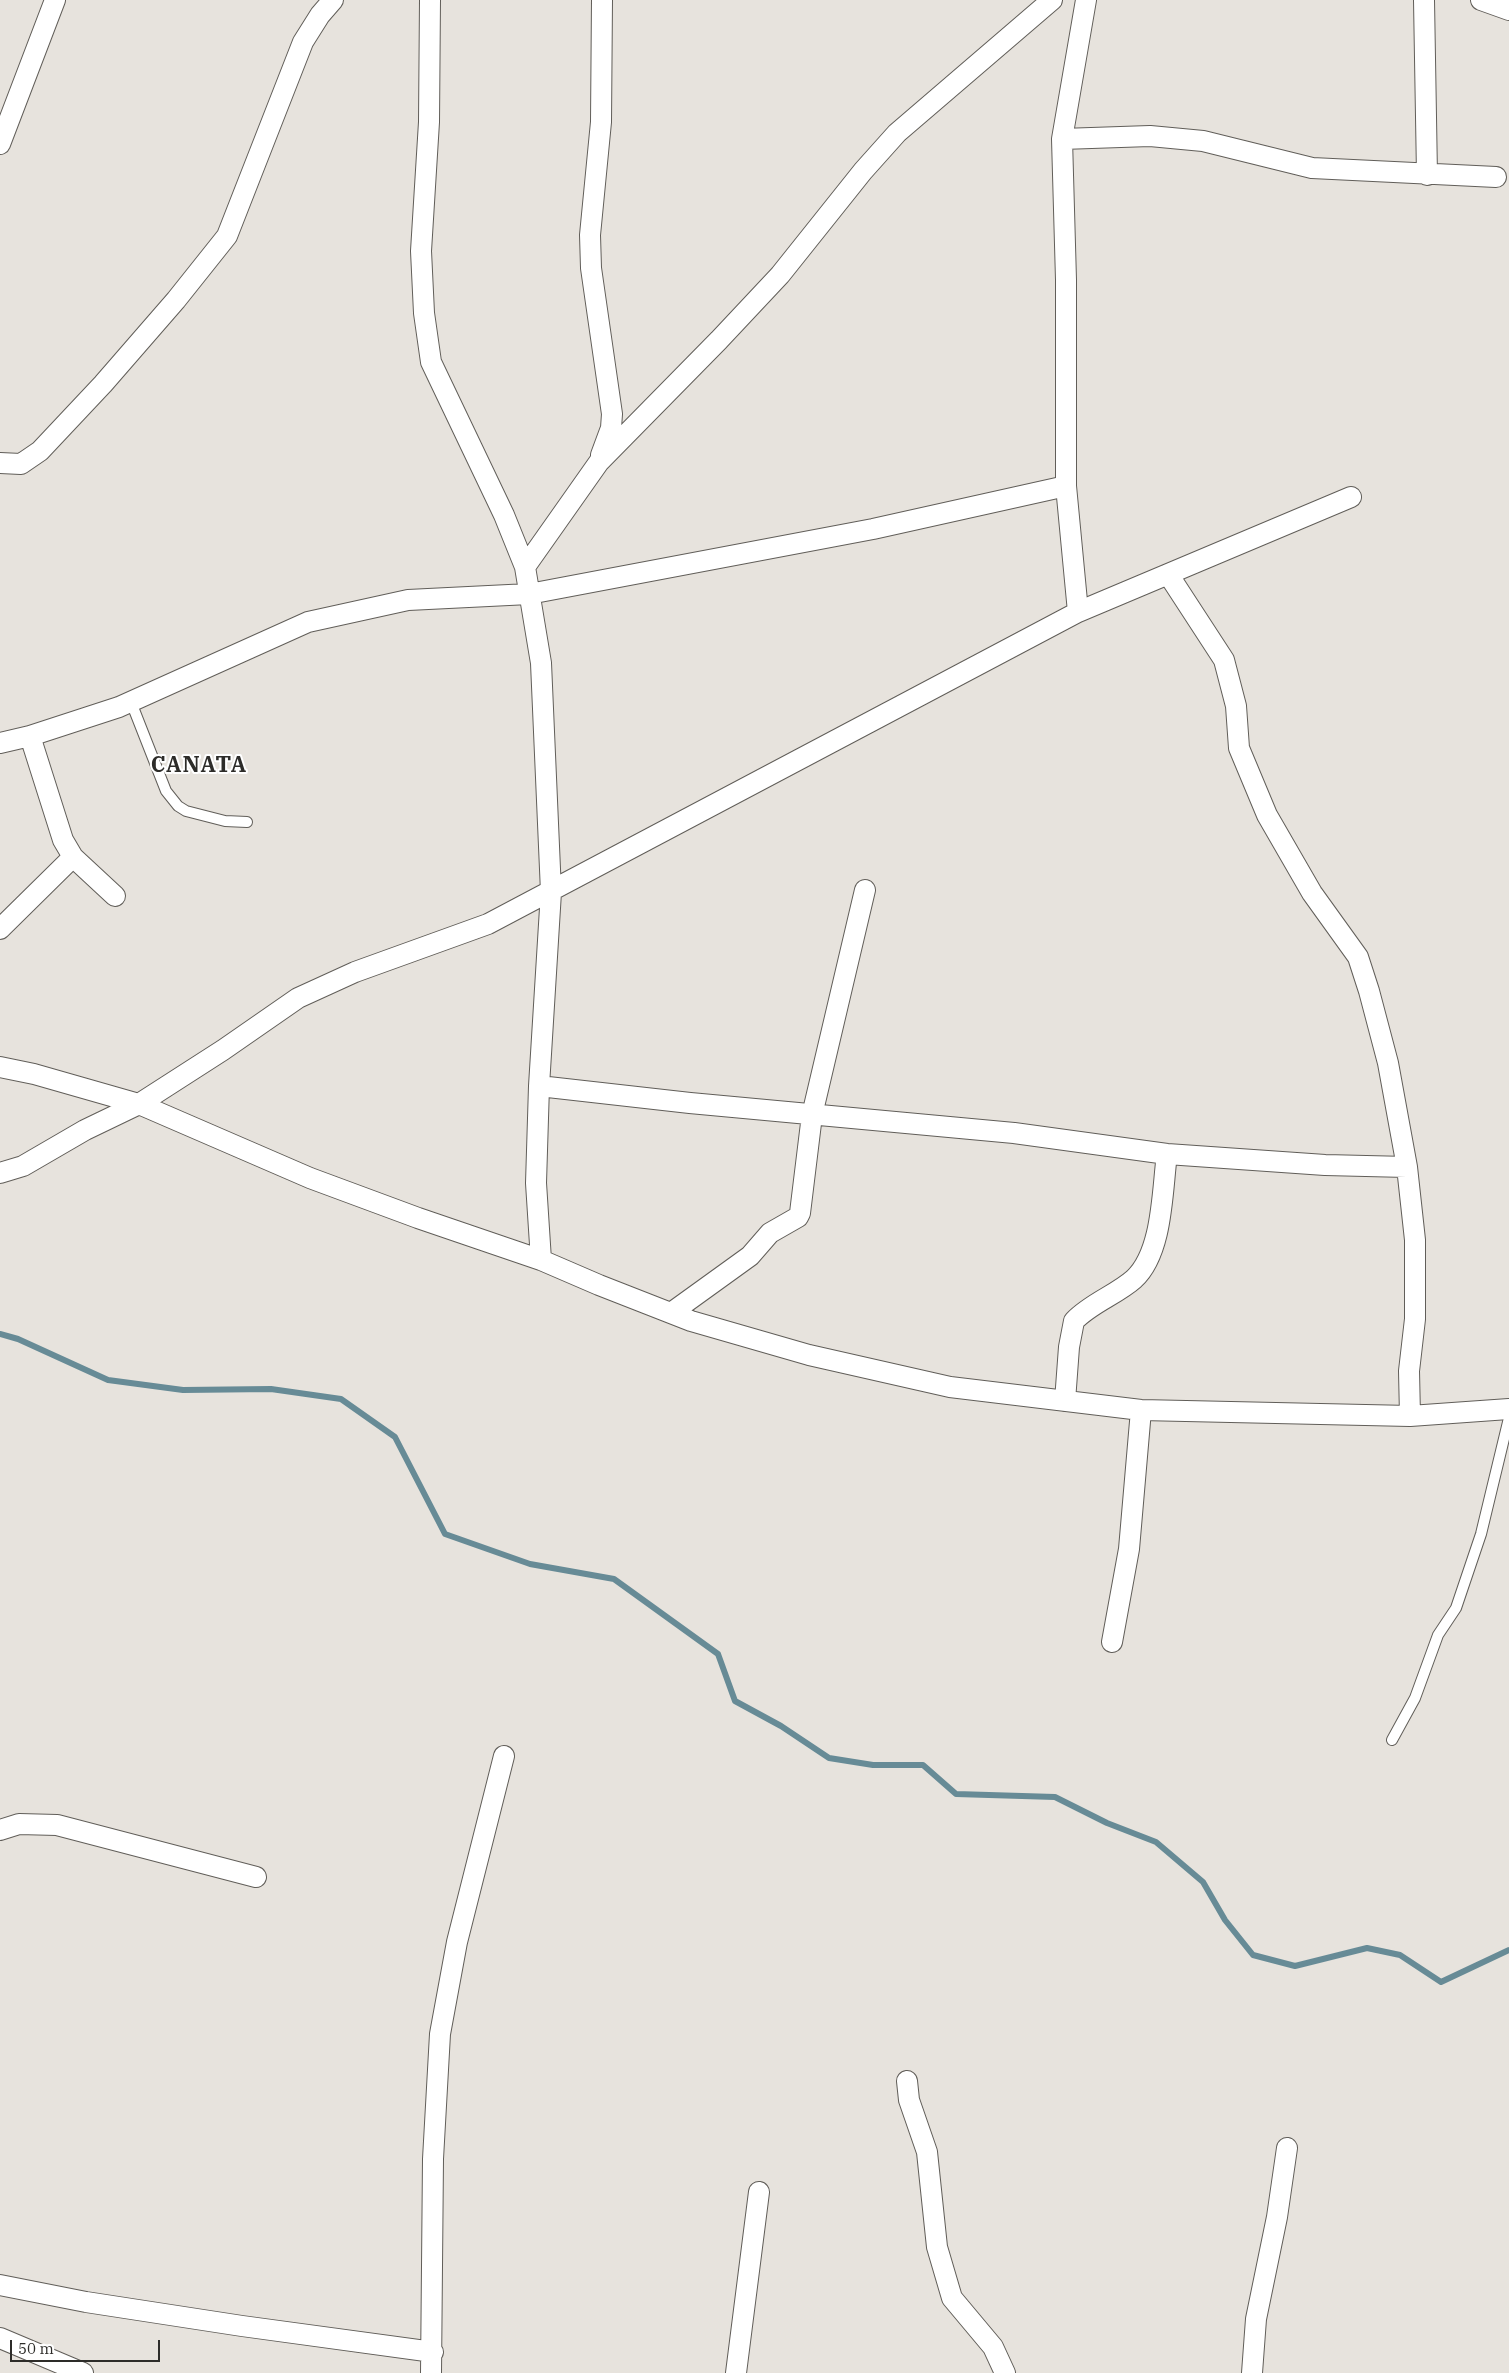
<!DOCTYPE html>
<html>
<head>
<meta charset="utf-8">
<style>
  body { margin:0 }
  #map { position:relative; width:1509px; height:2373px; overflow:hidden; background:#e7e3dd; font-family:"IBM Plex Serif",serif }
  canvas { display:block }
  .scale { position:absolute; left:10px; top:2340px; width:150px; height:22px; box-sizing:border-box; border:2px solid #2d2c29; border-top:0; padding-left:6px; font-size:15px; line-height:18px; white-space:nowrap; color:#2d2c29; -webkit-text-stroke:4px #fff; paint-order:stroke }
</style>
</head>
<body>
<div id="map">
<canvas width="1509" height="2373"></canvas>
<div class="scale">50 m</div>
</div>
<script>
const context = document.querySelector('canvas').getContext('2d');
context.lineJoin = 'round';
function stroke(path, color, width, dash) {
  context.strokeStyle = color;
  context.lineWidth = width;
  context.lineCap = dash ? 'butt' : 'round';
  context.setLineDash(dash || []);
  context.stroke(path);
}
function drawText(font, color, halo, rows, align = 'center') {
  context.font = font + ' "IBM Plex Serif",serif';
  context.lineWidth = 4;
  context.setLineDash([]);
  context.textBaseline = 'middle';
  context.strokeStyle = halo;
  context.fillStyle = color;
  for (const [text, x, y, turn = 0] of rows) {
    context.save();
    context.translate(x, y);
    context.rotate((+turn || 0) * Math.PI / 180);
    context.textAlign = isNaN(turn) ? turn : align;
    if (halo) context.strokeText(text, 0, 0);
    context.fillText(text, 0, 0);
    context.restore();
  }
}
const stream = new Path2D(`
  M 0,1334 L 18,1339 L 108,1380 L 183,1390 L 271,1389 L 341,1399 L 395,1437 L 445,1534 L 530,1564 L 614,1579 L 718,1654 L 735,1701 L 781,1726 L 829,1758 L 873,1765 L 923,1765 L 956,1794 L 1055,1797 L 1107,1823 L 1156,1842 L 1203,1882 L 1225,1920 L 1253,1955 L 1295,1966 L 1367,1948 L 1400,1955 L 1441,1982 L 1509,1950`);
const lane = new Path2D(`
  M 131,702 L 166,791 L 178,806 L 186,811 L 225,821 L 247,822
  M 1392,1740 L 1415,1698 L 1438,1635 L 1456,1608 L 1481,1534 L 1509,1418`);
const street = new Path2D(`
  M 430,0 L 429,122 L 421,251 L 424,313 L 431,362 L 504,515 L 525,567 L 541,663 L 551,892 L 539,1086 L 536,1183 L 541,1260 L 599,1285 L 691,1321 L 809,1355 L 950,1387 L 1141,1410 L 1410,1416 L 1509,1409
  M 1424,0 L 1427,175
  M 1481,0 L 1509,10
  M 1062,139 L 1150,136 L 1203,141 L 1312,168 L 1496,177
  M 0,144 L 55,0
  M 601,455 L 611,428 L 612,414 L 591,268 L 590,235 L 601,122 L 602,0
  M 0,463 L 21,464 L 40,451 L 103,384 L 176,300 L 227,236 L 303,42 L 320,15 L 333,0
  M 525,567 L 599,462 L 719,340 L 780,275 L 863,171 L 897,133 L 1052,0
  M 1168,574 L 1224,660 L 1236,706 L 1239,748 L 1267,815 L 1312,893 L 1358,957 L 1369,991 L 1388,1063 L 1407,1167 L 1415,1240 L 1415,1319 L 1409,1371 L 1410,1416
  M 1078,612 L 1066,486 L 1066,280 L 1062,139 L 1086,0
  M 30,736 L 63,840 L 73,857 L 115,896
  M 0,743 L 30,736 L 119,707 L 308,622 L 408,600 L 529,594 L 873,529 L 1066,486
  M 0,929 L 73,857
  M 0,1067 L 34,1074 L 139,1104 L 310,1178 L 418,1218 L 541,1260
  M 539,1086 L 690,1103 L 1014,1133 L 1167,1154 L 1325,1165 L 1407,1167
  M 0,1173 L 23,1166 L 85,1130 L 139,1104 L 223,1050 L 298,998 L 355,972 L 488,924 L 1078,612 L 1351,497
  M 671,1313 L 750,1256 L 770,1233 L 798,1217 L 800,1213 L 812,1115 L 865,890
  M 1065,1401 L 1069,1347 L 1074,1321 C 1091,1303 1116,1295 1134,1279 C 1163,1252 1162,1191 1167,1154
  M 1112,1642 L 1129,1549 L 1141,1410
  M 0,1830 L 19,1824 L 57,1825 L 256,1877
  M 907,2081 L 909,2100 L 927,2152 L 937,2247 L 952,2298 L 993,2347 L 1005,2373
  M 0,2285 L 86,2302 L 242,2326 L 433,2352
  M 0,2338 L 83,2373
  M 431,2373 L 433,2159 L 440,2034 L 457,1942 L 504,1756
  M 736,2373 L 759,2192
  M 1252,2373 L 1256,2319 L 1277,2217 L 1287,2148`);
const districtNames = [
  ["CANATA",199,766]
];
stroke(stream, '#678b96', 6);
stroke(lane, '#615e59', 12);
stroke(street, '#615e59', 22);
stroke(lane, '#fff', 10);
stroke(street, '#fff', 20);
context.letterSpacing = '1px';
drawText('bold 22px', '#2d2c29', '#fff', districtNames);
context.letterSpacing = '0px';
</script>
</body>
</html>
